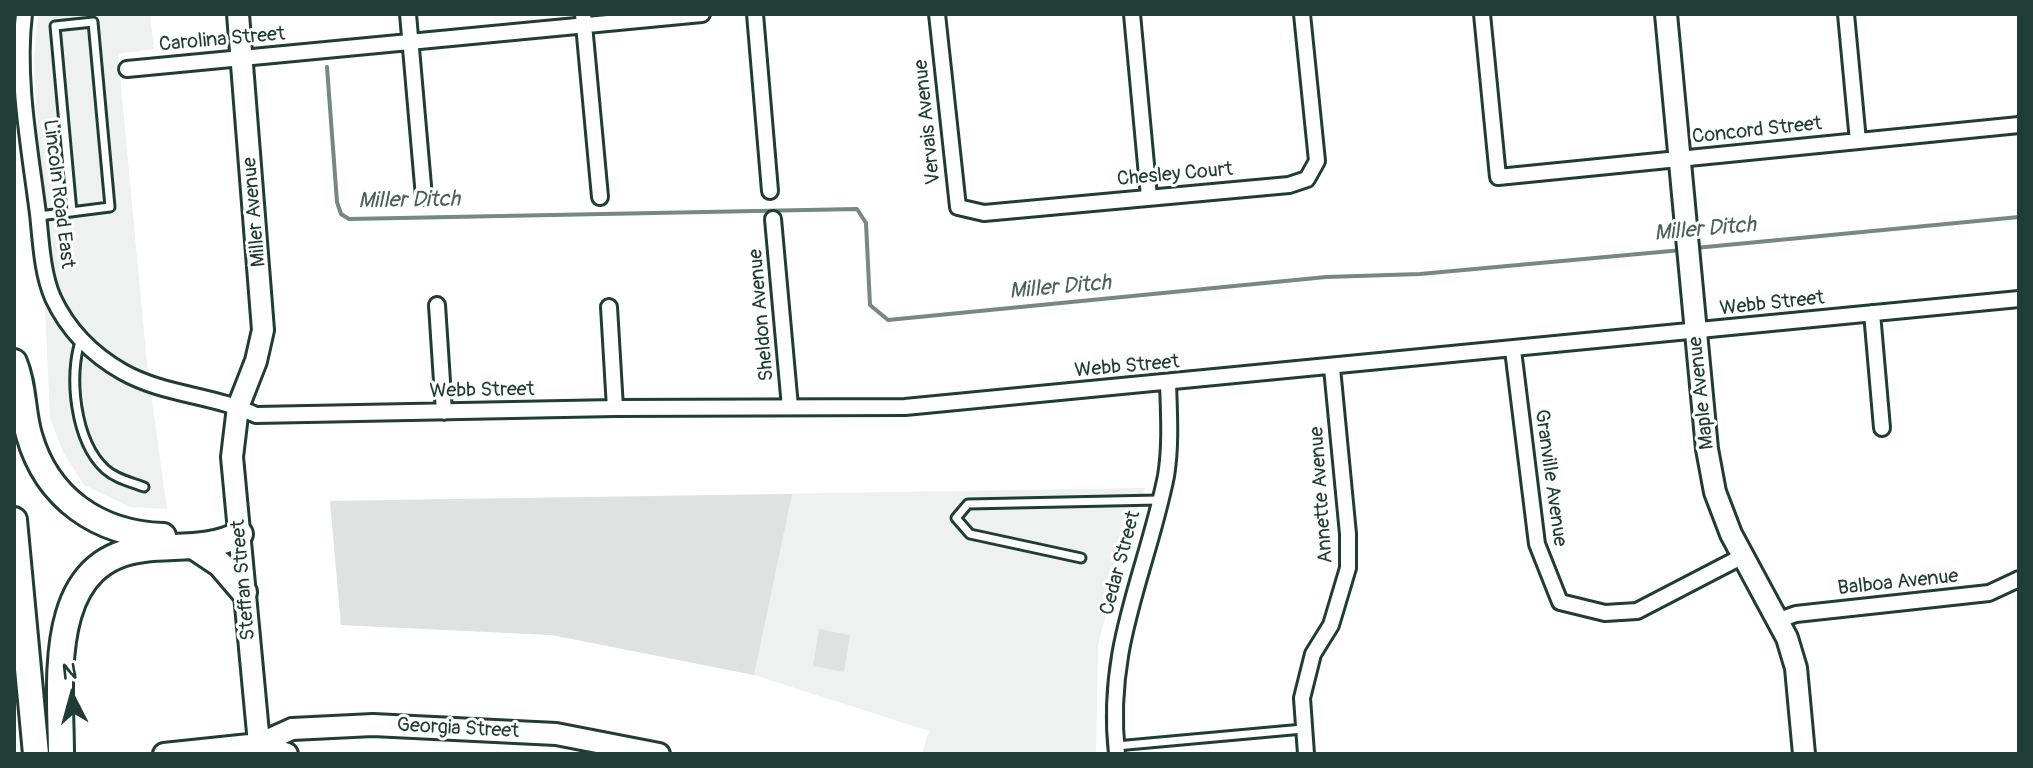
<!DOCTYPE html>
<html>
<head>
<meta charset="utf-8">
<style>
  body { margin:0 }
  #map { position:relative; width:2033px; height:768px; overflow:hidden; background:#fff; font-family:Pangolin,sans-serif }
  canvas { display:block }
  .frame { position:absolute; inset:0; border:16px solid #1f3d34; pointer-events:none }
  .north { position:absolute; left:32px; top:656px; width:80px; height:80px; -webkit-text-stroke:6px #fff; paint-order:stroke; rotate:354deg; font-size:22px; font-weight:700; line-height:32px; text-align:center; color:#1f3d34 }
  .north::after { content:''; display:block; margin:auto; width:28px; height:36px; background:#1f3d34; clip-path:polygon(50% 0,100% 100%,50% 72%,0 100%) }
</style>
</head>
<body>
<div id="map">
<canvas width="2033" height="768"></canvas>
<div class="frame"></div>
<div class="north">N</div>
</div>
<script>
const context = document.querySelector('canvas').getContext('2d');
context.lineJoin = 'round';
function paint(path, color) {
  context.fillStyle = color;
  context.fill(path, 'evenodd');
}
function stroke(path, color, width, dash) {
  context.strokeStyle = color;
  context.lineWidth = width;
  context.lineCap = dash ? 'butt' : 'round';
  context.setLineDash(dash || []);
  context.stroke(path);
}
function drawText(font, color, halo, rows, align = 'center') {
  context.font = font + ' Pangolin,sans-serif';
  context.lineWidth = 6;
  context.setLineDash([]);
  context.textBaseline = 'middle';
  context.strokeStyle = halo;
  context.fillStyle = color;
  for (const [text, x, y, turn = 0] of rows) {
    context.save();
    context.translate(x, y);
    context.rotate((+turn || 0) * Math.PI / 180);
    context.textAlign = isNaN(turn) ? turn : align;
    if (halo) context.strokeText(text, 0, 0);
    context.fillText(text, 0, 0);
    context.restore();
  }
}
const built = new Path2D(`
  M 38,14 L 150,14 L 154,49 L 118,54 L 147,364 L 167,509 L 130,507 L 84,485 L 63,452 L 50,418 L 34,60 Z
  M 1145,488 L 1123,549 L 1098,645 L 1096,754 L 922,754 L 929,731 L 754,675 L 552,635 L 341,625 L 330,501 Z`);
const green = new Path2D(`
  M 792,494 L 754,675 L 552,635 L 341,625 L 330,501 Z
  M 819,629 L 850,635 L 844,672 L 813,666 Z`);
const stream = new Path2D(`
  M 327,67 L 337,202 L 341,214 L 349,219 L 857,209 L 866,223 L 870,305 L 888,320 L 1326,277 L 1420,274 L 1682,250
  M 1695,248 L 2019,217`);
const lane = new Path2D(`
  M 39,216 L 110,207 L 93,22 L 55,26 L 72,212
  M 81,339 C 68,375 75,441 105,469 C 116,479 131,482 144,487
  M 1081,558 L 970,534 L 956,518 L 968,504 L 1158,500
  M 1116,746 L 1303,729`);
const street = new Path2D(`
  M 24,14 C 16,78 30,150 38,214 C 41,241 42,273 53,298 C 68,330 93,355 123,372 C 164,395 214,395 256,415 L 615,408 L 905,407 L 2019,299
  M 408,14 L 424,197
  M 583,14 L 600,197
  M 755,14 L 770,191
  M 937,14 L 958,207 L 984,213 L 1289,185 L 1307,179 L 1317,161 L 1302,14
  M 1132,14 L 1149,197
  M 1482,14 L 1498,177 L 2019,125
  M 1846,14 L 1858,141
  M 127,69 L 702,14
  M 773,219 L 790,407
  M 437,305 L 444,412
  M 609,307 L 615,408
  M 1872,313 L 1882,428
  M 1513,350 L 1537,544 L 1560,602 L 1605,613 L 1637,611 L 1743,556
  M 1779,620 L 1796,614 L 1989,593 L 2019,579
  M 1117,754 C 1105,647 1146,575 1166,476 C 1171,446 1169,413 1168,383
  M 1306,754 L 1302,698 L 1313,654 L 1331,625 L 1348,568 L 1348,534 L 1332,368`);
const secondary = new Path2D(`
  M 238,14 L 263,330 L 256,361 L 238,407 L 232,457 L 260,754
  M 1666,14 L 1707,449 L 1715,492 L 1731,534 L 1787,638 L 1796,668 L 1804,754
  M 259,744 L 287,754
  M 164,754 L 259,744 L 292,729 L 373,725 L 556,734 L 659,754`);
const highway = new Path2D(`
  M 14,362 C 24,386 22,411 29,435 C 47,499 99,534 163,536
  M 14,520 L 36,754
  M 193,546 L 220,564 L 244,592
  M 61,754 C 61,684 44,560 144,549 C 176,545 211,550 240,534`);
const streetNames = [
  ["Carolina Street",222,40,-5],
  ["Vervais Avenue",928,122,-96],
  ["Concord Street",1757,131,-6],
  ["Chesley Court",1175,175,-5],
  ["Lincoln Road East",58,194,83],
  ["Miller Avenue",255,212,-95],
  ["Webb Street",1772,304,-6],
  ["Sheldon Avenue",762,315,-95],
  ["Webb Street",1127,367,-5],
  ["Webb Street",482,391,-1],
  ["Maple Avenue",1702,393,-96],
  ["Granville Avenue",1550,478,82],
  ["Annette Avenue",1322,495,-94],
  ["Cedar Street",1121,563,-75],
  ["Steffan Street",244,580,-95],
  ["Balboa Avenue",1898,583,-6],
  ["Georgia Street",458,729,3]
];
const waterNames = [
  ["Miller Ditch",409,201,-1],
  ["Miller Ditch",1705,230,-5],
  ["Miller Ditch",1060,288,-5]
];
paint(built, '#eef1f0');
paint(green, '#dee3e2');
stroke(stream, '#758883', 4);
stroke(lane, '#1f3d34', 13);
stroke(street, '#1f3d34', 20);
stroke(secondary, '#1f3d34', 26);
stroke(highway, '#1f3d34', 30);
stroke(lane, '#fff', 7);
stroke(street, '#fff', 14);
stroke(secondary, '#fff', 20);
stroke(highway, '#fff', 24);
drawText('20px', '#1f3d34', '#fff', streetNames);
drawText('italic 22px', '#4a625b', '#fff', waterNames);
</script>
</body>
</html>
